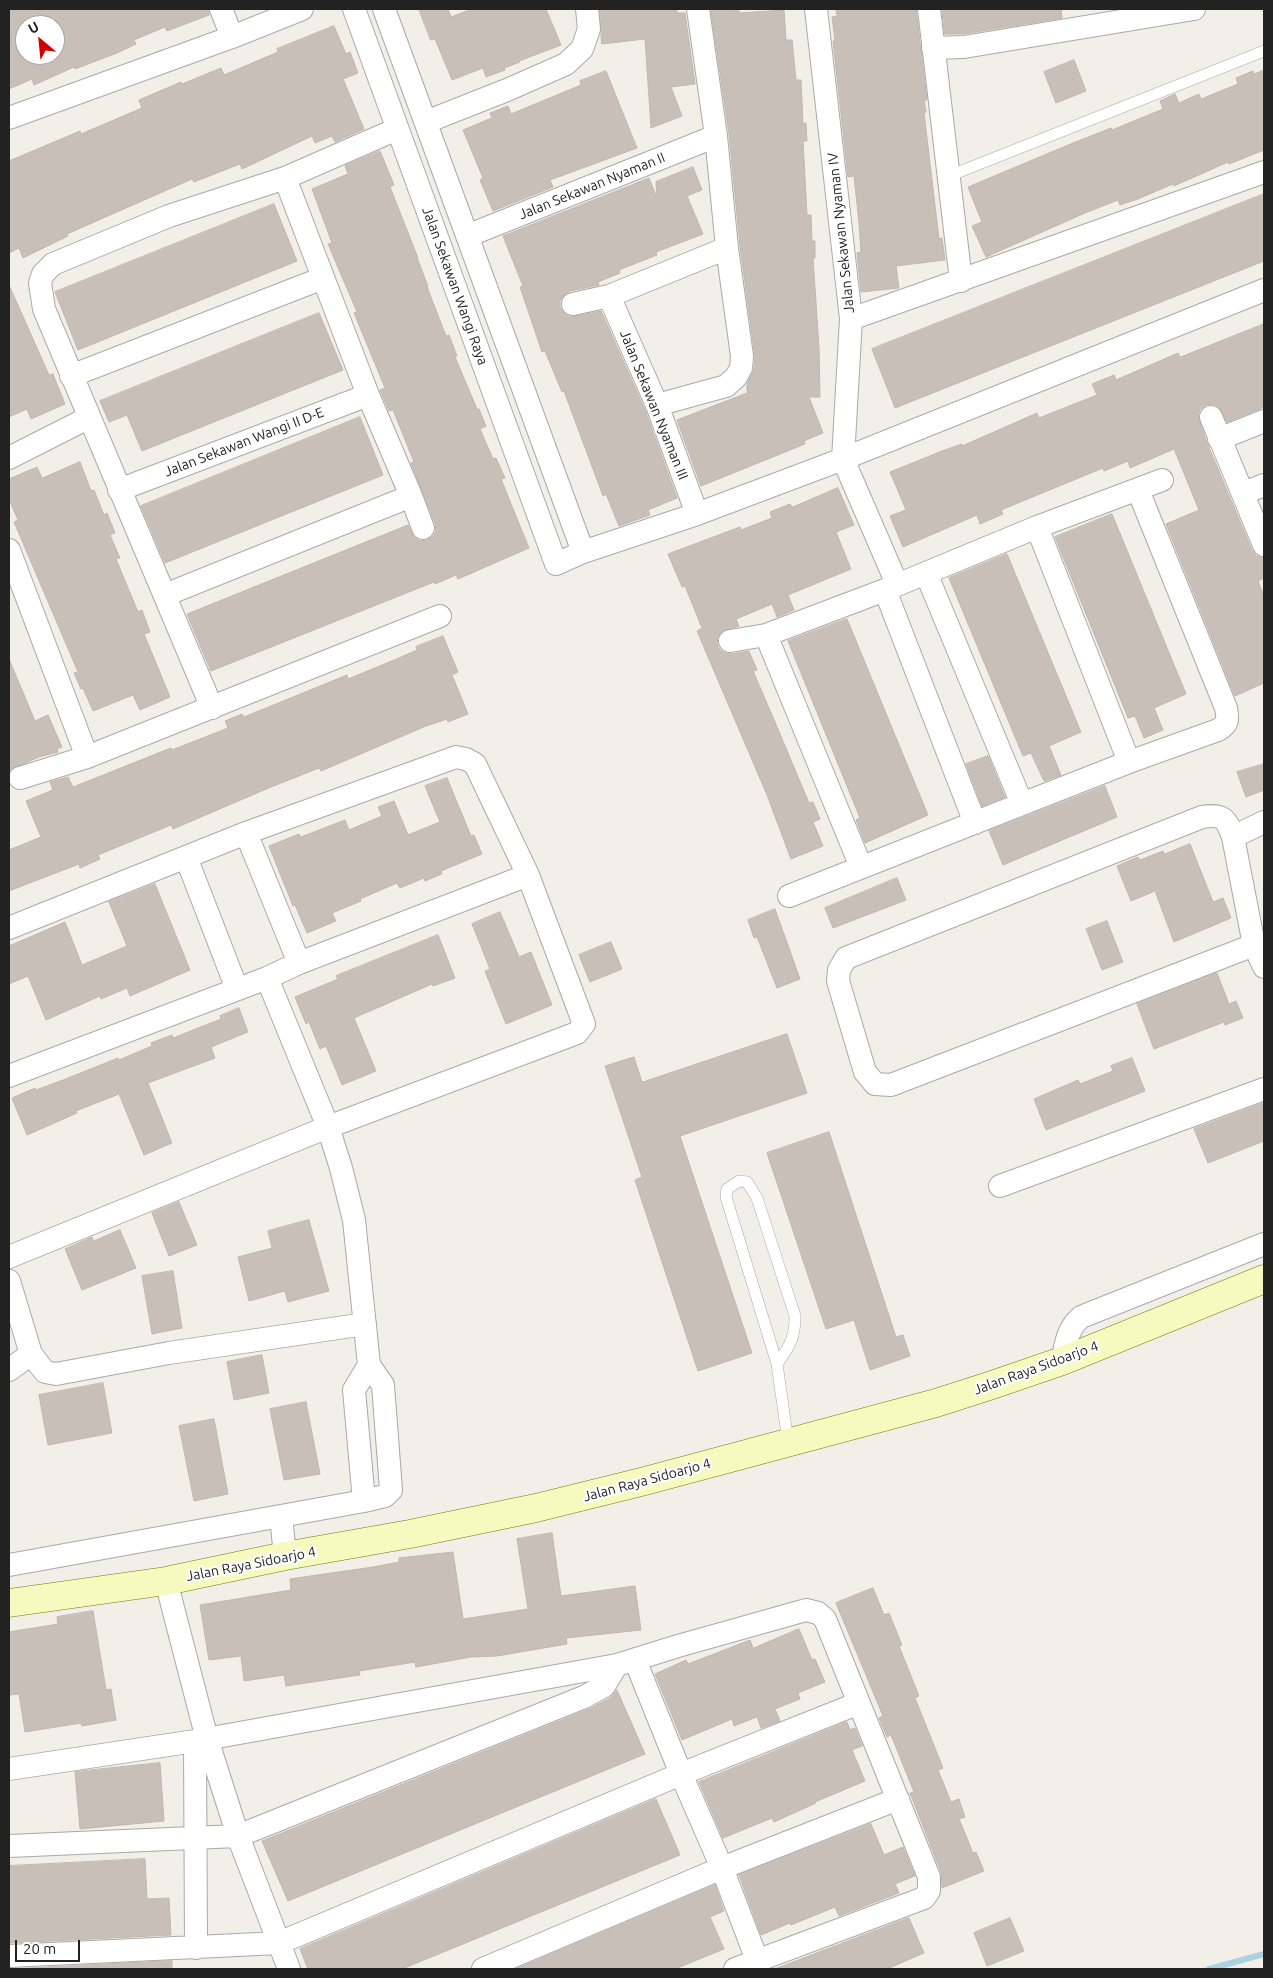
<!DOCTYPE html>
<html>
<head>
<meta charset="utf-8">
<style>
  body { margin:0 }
  #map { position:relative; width:1273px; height:1978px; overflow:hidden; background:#f2efe9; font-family:Ubuntu,sans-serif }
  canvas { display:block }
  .frame { position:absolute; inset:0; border:10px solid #222; pointer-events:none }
  .north { position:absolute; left:15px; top:15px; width:50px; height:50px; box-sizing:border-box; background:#fff; border:1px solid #a7a7a7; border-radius:50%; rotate:332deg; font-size:14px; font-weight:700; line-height:20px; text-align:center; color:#222 }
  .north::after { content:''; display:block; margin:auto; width:18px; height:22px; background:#d40000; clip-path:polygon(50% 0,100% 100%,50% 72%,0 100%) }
  .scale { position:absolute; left:15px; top:1940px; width:65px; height:22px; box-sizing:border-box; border:2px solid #222; border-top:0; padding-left:6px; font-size:15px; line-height:18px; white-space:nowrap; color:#222; -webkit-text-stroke:4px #fff; paint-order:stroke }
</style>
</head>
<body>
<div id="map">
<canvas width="1273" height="1978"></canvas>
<div class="frame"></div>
<div class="north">U</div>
<div class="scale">20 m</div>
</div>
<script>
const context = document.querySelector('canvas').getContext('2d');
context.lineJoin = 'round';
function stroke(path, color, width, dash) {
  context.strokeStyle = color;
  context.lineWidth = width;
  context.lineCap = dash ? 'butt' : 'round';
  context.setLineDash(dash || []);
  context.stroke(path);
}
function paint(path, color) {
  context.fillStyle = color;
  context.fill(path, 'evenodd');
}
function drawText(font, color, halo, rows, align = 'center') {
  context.font = font + ' Ubuntu,sans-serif';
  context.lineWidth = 4.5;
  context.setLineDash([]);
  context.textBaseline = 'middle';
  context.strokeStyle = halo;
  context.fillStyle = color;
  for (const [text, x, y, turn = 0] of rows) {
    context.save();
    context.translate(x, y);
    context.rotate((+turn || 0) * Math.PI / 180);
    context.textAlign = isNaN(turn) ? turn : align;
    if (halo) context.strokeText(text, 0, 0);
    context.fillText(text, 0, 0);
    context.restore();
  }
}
const stream = new Path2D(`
  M 1209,1969 L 1264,1954`);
const building = new Path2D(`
  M 17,9 L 208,9 L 209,15 L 167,31 L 165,27 L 134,40 L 136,44 L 117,53 L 75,69 L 74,67 L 34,85 L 32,79 L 9,89 L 9,12 ZM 25,25 L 55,25 L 55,55 L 25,55 Z
  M 419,9 L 448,9 L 451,17 L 472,9 L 546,9 L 561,45 L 519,61 L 520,62 L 504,68 L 505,70 L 486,77 L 483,68 L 452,80 L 435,39 L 431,40 Z
  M 600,9 L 677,9 L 677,13 L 685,13 L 695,84 L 671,87 L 682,116 L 651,128 L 645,39 L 602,44 Z
  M 739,9 L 739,13 L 784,10 L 786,40 L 792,40 L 796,80 L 801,80 L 803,124 L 806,123 L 807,141 L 803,141 L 807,215 L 811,215 L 812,241 L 815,241 L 815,258 L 813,258 L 819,348 L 820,397 L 809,397 L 823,433 L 804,441 L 805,444 L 701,486 L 677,420 L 747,393 L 747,384 L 754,369 L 755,357 L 740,246 L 729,134 L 711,11 Z
  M 836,9 L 916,9 L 927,100 L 924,100 L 926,112 L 924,113 L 939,239 L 942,238 L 945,260 L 896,266 L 899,288 L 861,292 L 857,253 L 861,252 L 859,223 L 854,176 L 848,177 L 833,41 L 835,41 L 832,17 L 837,16 Z
  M 942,9 L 1061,9 L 1062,18 L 963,34 L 945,34 Z
  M 334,26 L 346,54 L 350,52 L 358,73 L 343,79 L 364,129 L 335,142 L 332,136 L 315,143 L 312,136 L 242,169 L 240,164 L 194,182 L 192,179 L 67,234 L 68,236 L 23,258 L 19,248 L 9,253 L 9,161 L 80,131 L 81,134 L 142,108 L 139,100 L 181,82 L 182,84 L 221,68 L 224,75 L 278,52 L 277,49 Z
  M 1074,60 L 1086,91 L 1056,103 L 1044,72 Z
  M 1264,70 L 1264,150 L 1229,164 L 1228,162 L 1174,186 L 1173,184 L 1138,199 L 1120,205 L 1118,200 L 1085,213 L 986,257 L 972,226 L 982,222 L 968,187 L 1073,143 L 1111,128 L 1112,130 L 1163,109 L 1160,101 L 1175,94 L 1179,103 L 1199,94 L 1201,99 L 1238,84 L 1236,78 L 1253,71 L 1254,74 Z
  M 606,71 L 637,148 L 550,180 L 553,187 L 493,211 L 480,180 L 483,178 L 463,130 L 492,118 L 490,113 L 508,106 L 511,114 L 581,85 L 580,81 Z
  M 380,151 L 394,185 L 390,187 L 418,258 L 417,258 L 428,286 L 427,287 L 446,336 L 449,335 L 457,356 L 455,357 L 477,409 L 479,409 L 486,426 L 480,429 L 493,459 L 496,458 L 505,478 L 501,479 L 529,548 L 458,579 L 456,575 L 435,584 L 434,582 L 211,671 L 187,614 L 408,525 L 414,538 L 420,541 L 428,540 L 433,536 L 436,531 L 435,523 L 411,463 L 414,462 L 393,410 L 389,411 L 380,390 L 385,388 L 354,313 L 357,312 L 328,244 L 332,243 L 312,189 L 348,174 L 345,166 Z
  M 693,167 L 702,190 L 687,196 L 703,234 L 656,252 L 657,255 L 619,270 L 620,273 L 598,282 L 599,285 L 570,291 L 564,295 L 560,301 L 560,307 L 563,312 L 570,317 L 601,311 L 645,410 L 677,498 L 648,510 L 650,515 L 619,526 L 606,494 L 603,496 L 564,391 L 562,392 L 545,351 L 542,352 L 520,287 L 523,286 L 503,236 L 649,178 L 657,198 L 656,182 Z
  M 1264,194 L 1264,261 L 895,408 L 872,349 Z
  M 274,204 L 297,261 L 78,350 L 55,292 Z
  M 9,285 L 49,375 L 53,374 L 65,404 L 31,419 L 27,409 L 9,417 Z
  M 319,313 L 343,370 L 142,451 L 127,415 L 109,422 L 100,401 Z
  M 1264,324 L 1264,407 L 1227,422 L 1219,407 L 1213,404 L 1206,405 L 1200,409 L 1198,416 L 1207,443 L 1252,550 L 1256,556 L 1264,558 L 1264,578 L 1258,581 L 1264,596 L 1264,683 L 1235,696 L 1166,524 L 1199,510 L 1174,449 L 1130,468 L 1128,461 L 1104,471 L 1103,468 L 1001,510 L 1003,514 L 980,524 L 977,515 L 903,547 L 890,516 L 906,510 L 890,472 L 942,451 L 962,444 L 962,446 L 1037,413 L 1039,418 L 1097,395 L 1092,384 L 1114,375 L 1116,380 L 1178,353 L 1180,357 Z
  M 360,417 L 383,475 L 165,563 L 141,506 Z
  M 80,462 L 91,491 L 94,490 L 104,515 L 107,513 L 115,533 L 110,535 L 120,558 L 116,559 L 138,612 L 142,610 L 150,632 L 144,634 L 170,697 L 140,710 L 133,695 L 93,711 L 83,688 L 81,689 L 74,673 L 78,672 L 14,522 L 18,520 L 9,499 L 9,479 L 37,467 L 42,478 Z
  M 838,488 L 854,525 L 836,532 L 851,569 L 788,595 L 794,610 L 777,617 L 772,604 L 736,619 L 739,626 L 722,631 L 718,637 L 717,644 L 720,650 L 725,653 L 732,654 L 749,651 L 757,670 L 753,671 L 772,715 L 809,803 L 813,802 L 820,819 L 813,822 L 823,846 L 791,859 L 767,795 L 697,631 L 702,628 L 685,586 L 682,587 L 668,554 L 740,527 L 741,530 L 772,518 L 770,512 L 790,504 L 792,507 Z
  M 1112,514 L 1186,694 L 1154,708 L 1163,730 L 1144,738 L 1135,716 L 1128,718 L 1055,537 Z
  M 1007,554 L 1081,732 L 1049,746 L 1061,775 L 1044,781 L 1031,753 L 1023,756 L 949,578 Z
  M 847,619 L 928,815 L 865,843 L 856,820 L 860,818 L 788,641 Z
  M 443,636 L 458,672 L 452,675 L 468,714 L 448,722 L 447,719 L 426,726 L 321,771 L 319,768 L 271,787 L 173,829 L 171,825 L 98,855 L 100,859 L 80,868 L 79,864 L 9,891 L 9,850 L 41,837 L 26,801 L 53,790 L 50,782 L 68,777 L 73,787 L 171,748 L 172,750 L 228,728 L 225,721 L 242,714 L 244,717 L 347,675 L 348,679 L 399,658 L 417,650 L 416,647 Z
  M 9,659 L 35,721 L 48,715 L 62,747 L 57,749 L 58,752 L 39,757 L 9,770 Z
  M 988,756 L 1005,797 L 982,806 L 966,764 Z
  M 1264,764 L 1264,790 L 1246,797 L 1237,772 Z
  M 447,778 L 471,836 L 474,835 L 482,854 L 441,871 L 442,874 L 425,881 L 424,878 L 400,888 L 397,883 L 360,899 L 361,901 L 332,913 L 336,921 L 307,933 L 295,905 L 293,906 L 269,846 L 299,834 L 301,837 L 345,820 L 349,830 L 382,816 L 378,807 L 394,801 L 408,835 L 440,822 L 425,786 Z
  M 1105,786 L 1117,817 L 1003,865 L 989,831 Z
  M 1190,844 L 1213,902 L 1223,898 L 1231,918 L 1174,942 L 1155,891 L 1131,901 L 1117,866 L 1138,857 L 1140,860 L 1163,851 L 1164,854 Z
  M 897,878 L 906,900 L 833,928 L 825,908 Z
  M 155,884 L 190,970 L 130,996 L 127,988 L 101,999 L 100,996 L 46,1020 L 28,976 L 9,984 L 9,946 L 65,922 L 82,965 L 127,946 L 109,902 Z
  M 775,909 L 800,979 L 777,988 L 757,937 L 754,938 L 748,920 Z
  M 500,912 L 519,957 L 531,952 L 552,1005 L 506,1024 L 485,971 L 490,969 L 472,924 Z
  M 1107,921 L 1123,962 L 1102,970 L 1086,929 Z
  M 438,935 L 455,978 L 433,986 L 432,984 L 354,1018 L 376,1071 L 342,1085 L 326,1046 L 320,1049 L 309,1022 L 306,1024 L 295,997 L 338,979 L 336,976 Z
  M 611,942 L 622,969 L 590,982 L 579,955 Z
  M 1217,973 L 1229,1004 L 1236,1001 L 1243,1018 L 1225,1025 L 1224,1022 L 1154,1049 L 1137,1004 Z
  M 239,1008 L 248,1032 L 211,1047 L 215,1058 L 148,1083 L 172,1143 L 144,1155 L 119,1094 L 76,1111 L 77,1113 L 27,1135 L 12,1098 L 35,1088 L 36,1090 L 63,1080 L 118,1058 L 119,1060 L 152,1046 L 151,1043 L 172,1035 L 173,1038 L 221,1019 L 220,1016 Z
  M 787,1034 L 807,1093 L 680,1136 L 752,1353 L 698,1371 L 635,1180 L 642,1177 L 605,1066 L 634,1057 L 642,1082 Z
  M 1132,1058 L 1145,1091 L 1046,1130 L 1034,1099 L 1078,1080 L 1080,1084 L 1113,1071 L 1111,1066 Z
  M 1264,1103 L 1264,1141 L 1208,1163 L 1194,1129 Z
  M 829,1132 L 896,1337 L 903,1335 L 910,1356 L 870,1370 L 854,1320 L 826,1329 L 767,1153 Z
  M 179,1202 L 197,1245 L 169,1256 L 152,1213 Z
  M 309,1220 L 329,1291 L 288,1302 L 285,1291 L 249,1301 L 238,1257 L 272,1248 L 268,1231 Z
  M 120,1230 L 136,1268 L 82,1290 L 65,1249 L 92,1237 L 93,1241 Z
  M 173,1271 L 182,1328 L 152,1334 L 142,1276 Z
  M 262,1355 L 269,1393 L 234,1400 L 227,1362 Z
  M 103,1383 L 112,1433 L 48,1445 L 39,1395 Z
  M 306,1402 L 320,1474 L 284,1480 L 270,1409 Z
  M 214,1419 L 228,1494 L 194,1501 L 179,1426 Z
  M 552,1533 L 561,1596 L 635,1586 L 641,1630 L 566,1638 L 567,1644 L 497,1656 L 471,1657 L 416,1667 L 415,1662 L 359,1671 L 360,1675 L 286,1686 L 284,1675 L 244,1681 L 241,1656 L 209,1660 L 200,1605 L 291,1590 L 290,1579 L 373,1567 L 399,1562 L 399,1558 L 453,1552 L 463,1619 L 528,1609 L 517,1539 Z
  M 873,1588 L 884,1615 L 889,1613 L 902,1645 L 899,1646 L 919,1696 L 915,1698 L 943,1768 L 938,1770 L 951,1802 L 959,1799 L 965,1817 L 959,1819 L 973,1853 L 976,1852 L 984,1871 L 942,1888 L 941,1872 L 910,1793 L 914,1792 L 891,1735 L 887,1737 L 879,1718 L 883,1716 L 836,1603 Z
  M 93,1611 L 106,1690 L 111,1689 L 116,1720 L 82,1726 L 81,1723 L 25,1732 L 19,1694 L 9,1695 L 9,1632 L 58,1624 L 57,1617 Z
  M 799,1629 L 812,1660 L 815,1659 L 825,1682 L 798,1693 L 800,1699 L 775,1709 L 780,1721 L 761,1728 L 757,1717 L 734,1726 L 732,1719 L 682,1740 L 655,1674 L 686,1660 L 688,1664 L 750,1640 L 753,1648 Z
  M 617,1690 L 645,1754 L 288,1901 L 262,1841 L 589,1709 L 610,1698 Z
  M 847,1722 L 850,1730 L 855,1728 L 862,1746 L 852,1750 L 865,1781 L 815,1802 L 816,1803 L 774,1822 L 772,1818 L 723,1838 L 699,1782 Z
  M 160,1763 L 164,1821 L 80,1829 L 75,1772 Z
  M 656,1799 L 680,1855 L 402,1969 L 308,1969 L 300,1949 Z
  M 871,1824 L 884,1855 L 903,1847 L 915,1876 L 895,1884 L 899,1893 L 839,1916 L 835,1907 L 791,1925 L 790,1923 L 761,1935 L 739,1875 Z
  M 145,1859 L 147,1899 L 169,1898 L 171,1935 L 9,1943 L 9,1866 Z
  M 715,1885 L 724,1911 L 710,1917 L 724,1949 L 675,1969 L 516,1969 Z
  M 909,1918 L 924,1953 L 887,1969 L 775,1969 Z
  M 1010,1918 L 1024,1951 L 987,1966 L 974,1933 Z
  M 172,1961 L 172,1969 L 9,1969 Z`);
const lane = new Path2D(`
  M 949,176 L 1264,51
  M 777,1364 C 790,1346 795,1338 795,1316 L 757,1198 L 747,1182 L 739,1181 L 727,1189 L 726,1197 L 777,1364 L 788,1442`);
const street = new Path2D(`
  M 221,9 L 232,37
  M 354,9 L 556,564 L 583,552 L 697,514 L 843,459 L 1264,290
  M 384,9 L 583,552
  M 816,9 L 851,319 L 843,459 L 897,584
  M 929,9 L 961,281
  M 933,48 L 964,47 L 1194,9
  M 9,118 L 232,37 L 302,9
  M 426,122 L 507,90 L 566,64 L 582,49 L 589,29 L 587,9
  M 285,178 L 368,395 L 411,496 L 423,528
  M 467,236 L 716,136
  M 609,296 L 657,405 L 697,514
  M 573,304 L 609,296 L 727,248
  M 851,319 L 1264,172
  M 71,376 L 323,278
  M 657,405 L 726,386 L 736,377 L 741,368 L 742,356 L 727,248 L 716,136 L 698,9
  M 1211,417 L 1264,545
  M 1219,439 L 1264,421
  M 9,458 L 88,418
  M 119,490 L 368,395
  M 1244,493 L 1264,485
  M 1037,527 L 1129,762
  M 9,550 L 87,757
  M 885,590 L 975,823
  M 165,595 L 411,496
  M 766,635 L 861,867
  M 730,641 L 766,635 L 885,590 L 1037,527 L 1162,480
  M 212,708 L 44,309 L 40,283 L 43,274 L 53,264 L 169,216 L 285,178 L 397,129
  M 20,778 L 87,757 L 440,616
  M 1022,804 L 1129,762 L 1218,730 C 1229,724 1228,719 1226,708 L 1138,490
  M 246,833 L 299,963
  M 1233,837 L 1264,822
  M 186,857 L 237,989
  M 789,896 L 1022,804 L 926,573
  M 9,928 L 246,833 L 456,757 L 466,759 L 475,764 L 528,875 L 584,1024 L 577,1033 L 328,1127 L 9,1257
  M 1254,945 L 891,1085 L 875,1084 L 865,1072 L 838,981 L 839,970 L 846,958 L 1202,817 C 1223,814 1226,818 1233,837 L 1254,945 L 1264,967
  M 9,1076 L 267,978 L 299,963 L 528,875
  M 1000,1186 L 1264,1089
  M 9,1281 L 31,1354 L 45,1372 L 56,1374 L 169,1353 L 365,1324
  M 1062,1361 C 1066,1344 1067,1329 1081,1317 L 1264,1244
  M 9,1370 L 31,1354
  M 364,1501 L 354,1390 L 369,1365
  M 281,1516 L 285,1556
  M 9,1565 L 364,1501 L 385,1496 L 391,1490 L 383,1385 L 369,1365 L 354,1220 L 341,1168 L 328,1127 L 267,978
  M 166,1581 L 207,1739 L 238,1836 L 289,1969
  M 635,1660 L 681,1774 L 722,1868 L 757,1960
  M 195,1741 L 196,1948
  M 9,1769 L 195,1741 L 617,1665 L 678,1646 L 806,1610 L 818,1613 L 825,1619 L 929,1877 L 929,1891 L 924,1898 L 735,1969
  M 9,1846 L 238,1836 L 584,1697 L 604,1686 L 617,1665
  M 9,1956 L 279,1943 L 681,1774 L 859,1703
  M 483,1969 L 722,1868 L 898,1799`);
const secondary = new Path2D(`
  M 9,1603 L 166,1581 L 285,1556 L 410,1534 L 536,1508 L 645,1481 L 936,1403 L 989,1386 L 1062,1361 L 1264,1279`);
const streetNames = [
  ["Jalan Sekawan Nyaman II",592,186,-22],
  ["Jalan Sekawan Nyaman IV",841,233,-96],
  ["Jalan Sekawan Wangi Raya",455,286,70],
  ["Jalan Sekawan Nyaman III",654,405,68],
  ["Jalan Sekawan Wangi II D-E",244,442,-21],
  ["Jalan Raya Sidoarjo 4",1036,1368,-20],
  ["Jalan Raya Sidoarjo 4",647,1480,-15],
  ["Jalan Raya Sidoarjo 4",251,1564,-11]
];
stroke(stream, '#aad3df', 6);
paint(building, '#c7bfb8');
stroke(building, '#c4b6ab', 1);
stroke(lane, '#a9a9a9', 12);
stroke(street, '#a9a9a9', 24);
stroke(secondary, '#707d05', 29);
stroke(lane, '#fff', 11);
stroke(street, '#fff', 22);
stroke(secondary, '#f7fabf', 28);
drawText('14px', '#222', '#fff', streetNames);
</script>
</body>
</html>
